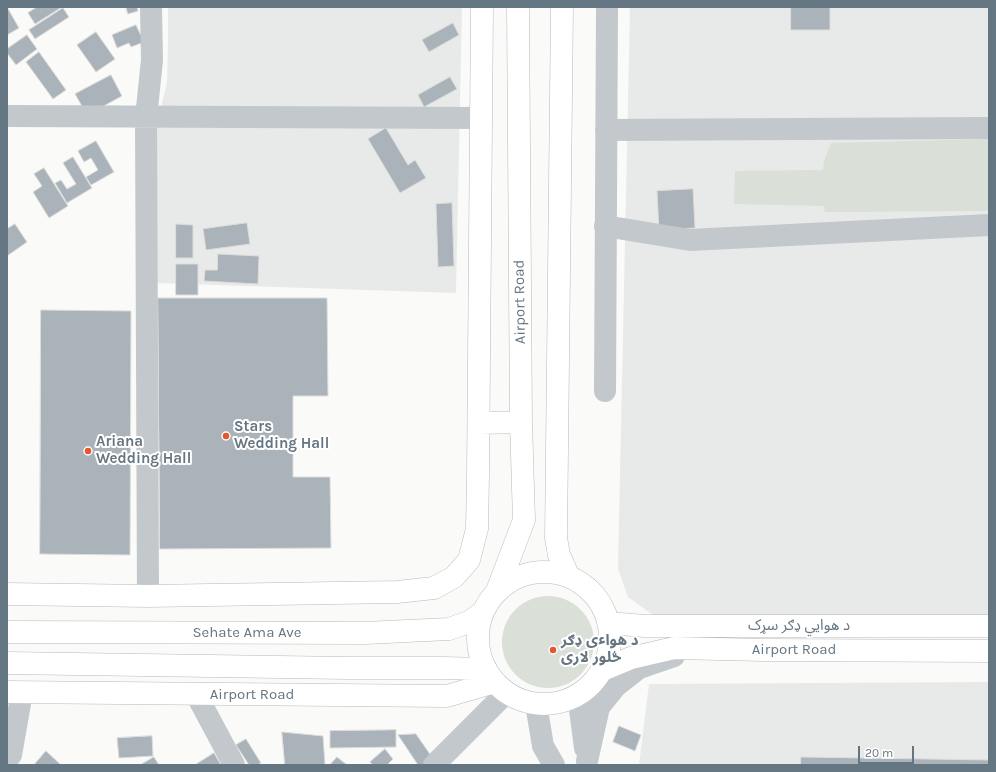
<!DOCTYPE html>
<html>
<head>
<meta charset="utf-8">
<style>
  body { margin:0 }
  #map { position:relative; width:996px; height:772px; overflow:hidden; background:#fafaf8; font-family:Karla,sans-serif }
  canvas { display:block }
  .frame { position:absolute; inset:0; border:8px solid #657683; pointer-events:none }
  .scale { position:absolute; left:858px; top:746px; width:56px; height:18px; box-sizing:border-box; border:2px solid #657683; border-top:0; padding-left:5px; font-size:12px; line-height:14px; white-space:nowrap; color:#657683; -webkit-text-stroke:3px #fff; paint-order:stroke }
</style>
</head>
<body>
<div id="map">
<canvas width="996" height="772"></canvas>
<div class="frame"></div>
<div class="scale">20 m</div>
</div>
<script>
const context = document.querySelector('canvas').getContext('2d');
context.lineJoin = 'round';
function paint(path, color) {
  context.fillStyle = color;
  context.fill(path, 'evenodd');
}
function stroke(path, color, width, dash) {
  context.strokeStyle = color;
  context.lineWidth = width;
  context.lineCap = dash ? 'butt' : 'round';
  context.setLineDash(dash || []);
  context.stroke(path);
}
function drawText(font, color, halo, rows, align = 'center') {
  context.font = font + ' Karla,"Noto Sans Arabic",sans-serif';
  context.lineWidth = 4;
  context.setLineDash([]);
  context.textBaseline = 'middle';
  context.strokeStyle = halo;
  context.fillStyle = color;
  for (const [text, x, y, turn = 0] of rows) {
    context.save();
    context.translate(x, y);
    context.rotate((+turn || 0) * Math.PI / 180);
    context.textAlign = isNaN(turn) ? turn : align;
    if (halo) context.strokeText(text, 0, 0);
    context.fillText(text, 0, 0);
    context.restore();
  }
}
const built = new Path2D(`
  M 168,7 L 462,7 L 456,293 L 157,283 L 153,141 L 167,82 L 168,41 Z
  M 630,7 L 989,7 L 989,617 L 653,615 L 628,597 L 618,569 Z
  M 989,682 L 989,765 L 639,765 L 649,684 Z`);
const green = new Path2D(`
  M 989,139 L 989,211 L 825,212 L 824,206 L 734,204 L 735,171 L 823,170 L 824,161 L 831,143 Z
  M502 642a46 46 0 1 1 92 0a46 46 0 1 1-92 0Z`);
const building = new Path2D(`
  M 7,7 L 19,28 L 7,35 Z
  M 37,7 L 62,7 L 35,24 L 28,13 Z
  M 126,7 L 137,7 L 138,11 L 128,14 Z
  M 791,7 L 830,7 L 830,30 L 791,30 Z
  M 63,8 L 69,17 L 35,39 L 29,30 Z
  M 453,23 L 459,35 L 429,52 L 422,40 Z
  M 136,25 L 144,42 L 131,47 L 129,43 L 117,48 L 112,35 Z
  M 96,32 L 115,59 L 96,72 L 77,45 Z
  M 27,35 L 37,49 L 16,65 L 7,53 L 7,49 Z
  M 39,52 L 66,90 L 53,99 L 26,62 Z
  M 111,75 L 122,96 L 87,115 L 75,94 Z
  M 450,77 L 457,89 L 424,107 L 418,95 Z
  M 386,128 L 408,165 L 415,160 L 426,178 L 400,193 L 368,139 Z
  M 96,141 L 114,172 L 91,185 L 86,177 L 98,170 L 91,158 L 84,162 L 78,151 Z
  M 73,157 L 92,188 L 67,203 L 55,183 L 61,180 L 67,189 L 76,184 L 63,163 Z
  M 44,168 L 68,206 L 49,218 L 33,192 L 42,186 L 34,174 Z
  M 693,189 L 695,228 L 659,230 L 657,191 Z
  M 452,203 L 454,266 L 438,267 L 436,204 Z
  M 247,223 L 250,244 L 206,250 L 203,229 Z
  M 15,224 L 27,242 L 7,256 L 7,229 Z
  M 176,224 L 193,225 L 193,258 L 176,258 Z
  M 218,254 L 259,256 L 258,284 L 204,281 L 205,270 L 217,270 Z
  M 176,264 L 198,264 L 198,295 L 176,295 Z
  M 158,298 L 327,298 L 328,396 L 293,396 L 293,477 L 330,477 L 331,548 L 160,549 Z
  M 41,310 L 131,311 L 130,555 L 40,554 Z
  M 619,726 L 641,735 L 635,751 L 613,742 Z
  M 396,730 L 396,747 L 330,748 L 330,731 Z
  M 282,732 L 323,736 L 325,765 L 285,765 Z
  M 416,734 L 434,760 L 427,765 L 418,765 L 398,735 Z
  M 152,736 L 153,756 L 119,758 L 117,738 Z
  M 246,739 L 261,763 L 257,765 L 249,765 L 236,745 Z
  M 385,749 L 393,759 L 387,765 L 373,765 L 370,762 Z
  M 46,751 L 61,765 L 34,765 Z
  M 214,753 L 221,765 L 195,765 Z
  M 154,757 L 159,765 L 142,765 L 142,764 Z
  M 337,757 L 347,765 L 330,765 Z
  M 801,757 L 989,760 L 989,765 L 801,765 Z`);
const minor = new Path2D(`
  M 7,116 L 481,118
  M 606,130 L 989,128
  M 605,226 L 690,240 L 989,225
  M 605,391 L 607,7
  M 148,596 L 146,118 L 152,60 L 151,7
  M 196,694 L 234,765
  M 578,694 L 585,748
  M 536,704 L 543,746 L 554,765
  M 7,759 L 11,755 L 22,692
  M 587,761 L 599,707 L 616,686 L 639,668 L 674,656
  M 434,765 L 507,692`);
const major = new Path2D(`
  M 562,7 L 556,538 L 559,555 L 569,577
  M 479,423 L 521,422
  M478 638a66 66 0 1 1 132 0a66 66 0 1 1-132 0Z
  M 497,591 L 524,520 L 521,422 L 518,7
  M 7,594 L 148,596 L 397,592 L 434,588 L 454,577 L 469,560 L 477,529 L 478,476 L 482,7
  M 608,623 L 645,626 L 989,626
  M 7,632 L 365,633 L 449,629 L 469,622 L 483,612
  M 7,663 L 347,668 L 442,668 L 486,669
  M 602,670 L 631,658 L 674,648 L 764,650 L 989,651
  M 7,692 L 447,696 L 495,682`);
const markers = [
  [226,436,4,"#e4572e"],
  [88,451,4,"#e4572e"],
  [553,650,4,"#e4572e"]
];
const streetNames = [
  ["Airport Road",520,302,-91],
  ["د هوايي ډګر سړک",799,626],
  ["Sehate Ama Ave",247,633],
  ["Airport Road",794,650],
  ["Airport Road",252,695]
];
const poiNames = [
  ["Stars",234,427],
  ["Wedding Hall",234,444],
  ["Ariana",96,442],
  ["Wedding Hall",96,459],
  ["د هواٸ ډګر",561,641],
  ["څلور لارى",561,658]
];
paint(built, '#e8e9e9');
paint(green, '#dadfd7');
paint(building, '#aab3b9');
stroke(building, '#dcdcda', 1);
stroke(major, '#b5babe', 23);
stroke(minor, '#c3c8cc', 22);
stroke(major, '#fff', 22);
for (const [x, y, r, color] of markers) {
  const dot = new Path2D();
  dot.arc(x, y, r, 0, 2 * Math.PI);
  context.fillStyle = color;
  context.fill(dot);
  stroke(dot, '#fff', 1.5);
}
drawText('15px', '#657683', '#fff', streetNames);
drawText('bold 15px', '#657683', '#fff', poiNames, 'left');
</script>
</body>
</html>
